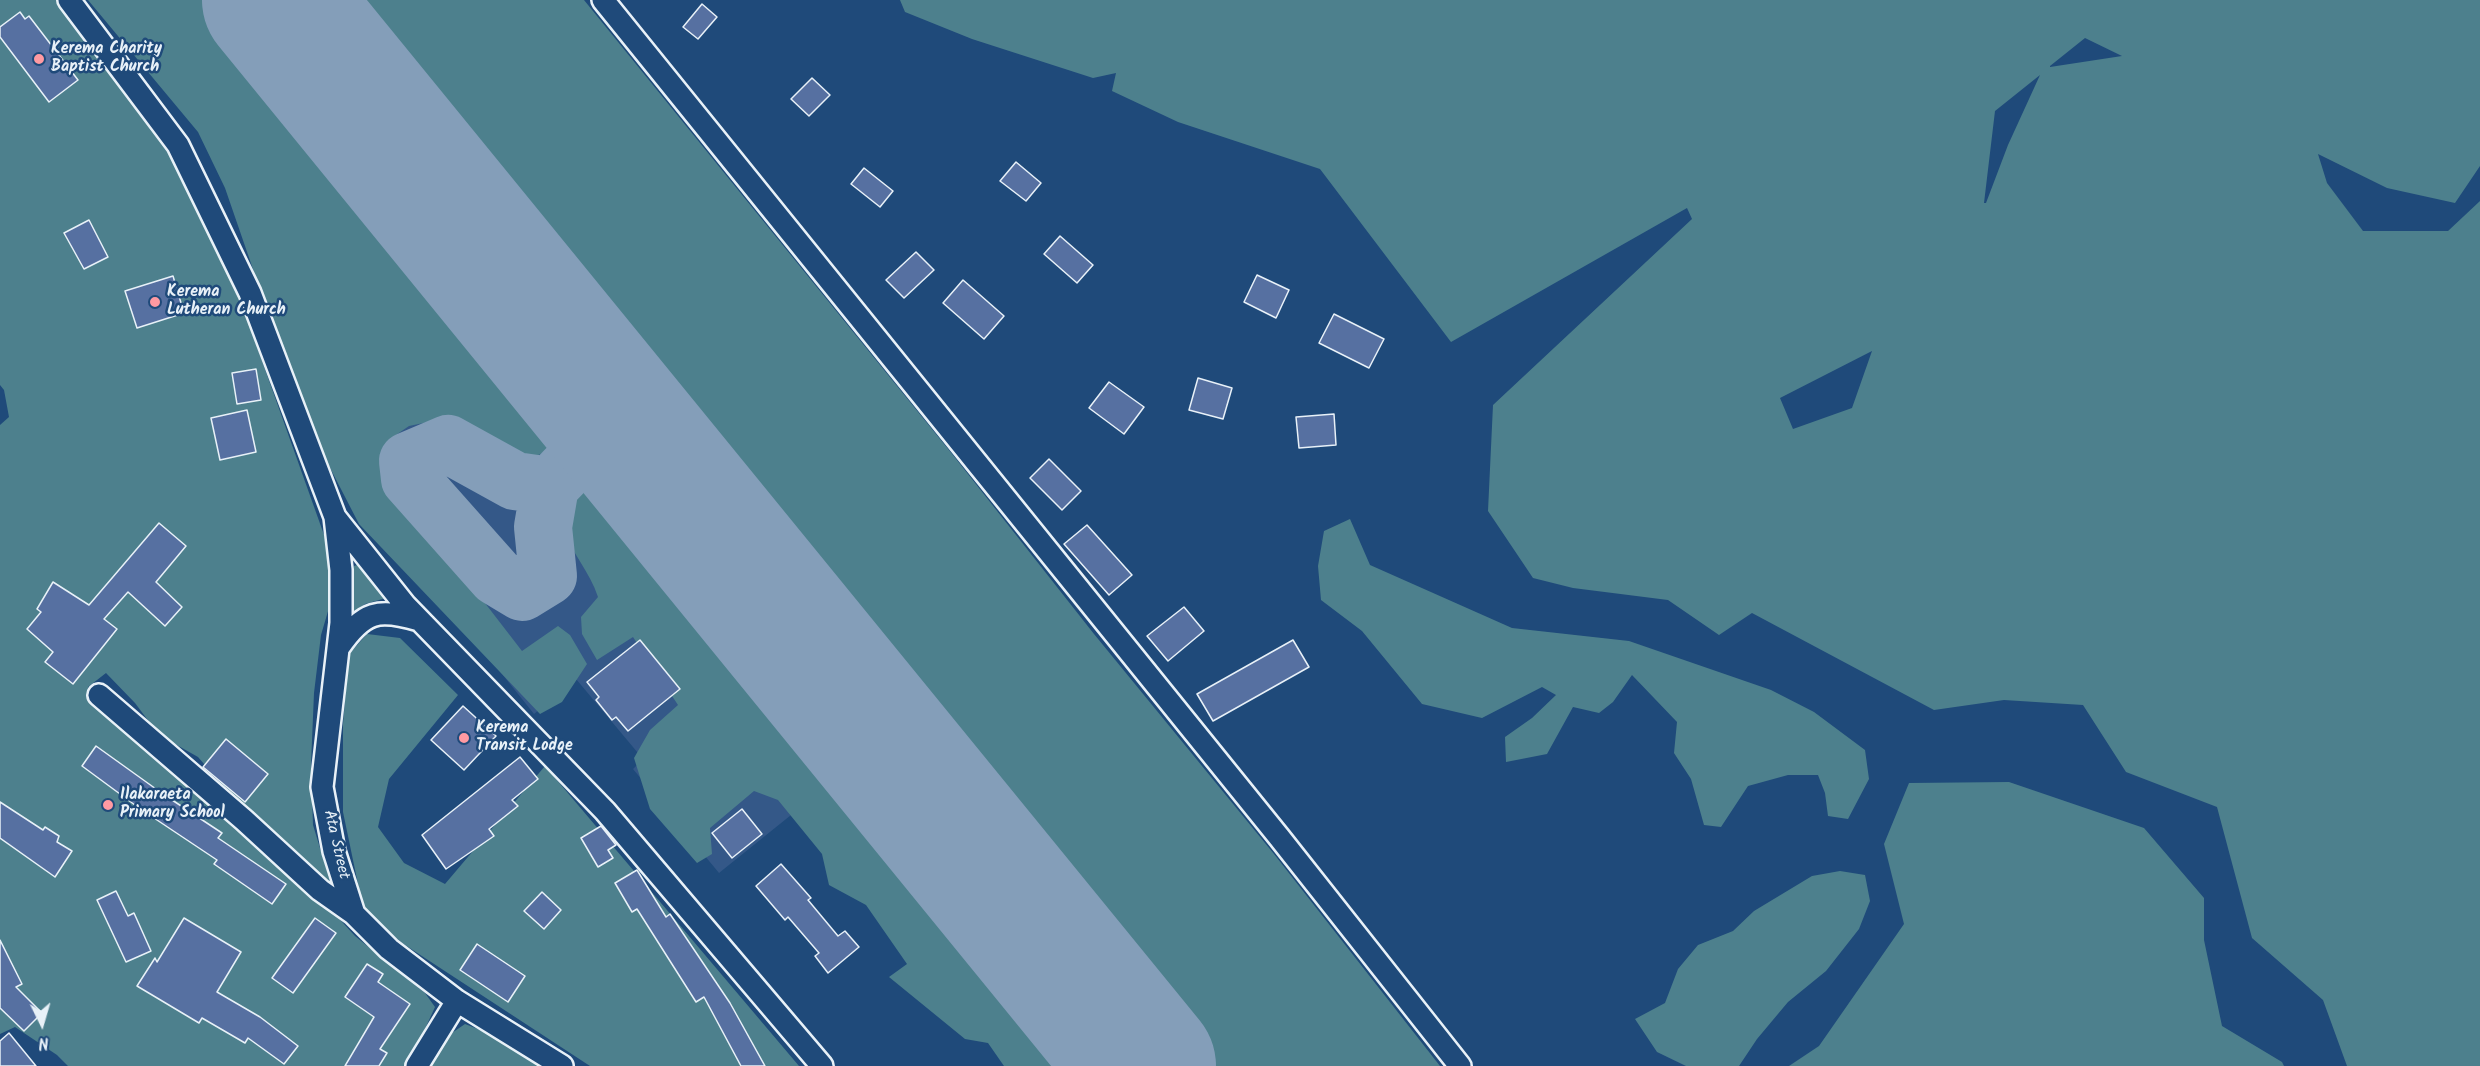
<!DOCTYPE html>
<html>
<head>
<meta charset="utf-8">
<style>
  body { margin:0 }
  #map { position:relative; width:2480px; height:1066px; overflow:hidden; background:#1f4a7a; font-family:Kalam,sans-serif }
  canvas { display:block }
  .north { position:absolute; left:12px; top:994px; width:60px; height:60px; -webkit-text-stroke:4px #1f4a7a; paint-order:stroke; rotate:175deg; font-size:16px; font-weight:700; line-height:24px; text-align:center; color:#e8f1f8 }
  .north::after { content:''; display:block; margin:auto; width:21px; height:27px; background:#e8f1f8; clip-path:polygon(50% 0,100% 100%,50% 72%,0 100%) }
</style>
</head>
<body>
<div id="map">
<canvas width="2480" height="1066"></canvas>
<div class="north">N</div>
</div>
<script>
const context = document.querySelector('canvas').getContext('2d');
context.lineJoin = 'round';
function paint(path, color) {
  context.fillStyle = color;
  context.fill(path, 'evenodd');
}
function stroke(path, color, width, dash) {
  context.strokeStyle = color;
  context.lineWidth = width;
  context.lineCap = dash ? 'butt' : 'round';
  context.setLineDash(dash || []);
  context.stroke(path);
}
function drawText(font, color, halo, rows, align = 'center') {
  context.font = font + ' Kalam,sans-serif';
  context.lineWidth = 5;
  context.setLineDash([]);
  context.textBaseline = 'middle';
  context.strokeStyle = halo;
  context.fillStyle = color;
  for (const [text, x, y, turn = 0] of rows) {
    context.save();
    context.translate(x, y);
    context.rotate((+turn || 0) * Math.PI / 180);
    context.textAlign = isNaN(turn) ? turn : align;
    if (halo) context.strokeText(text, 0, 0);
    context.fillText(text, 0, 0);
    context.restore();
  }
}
const built = new Path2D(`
  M 108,0 L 407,0 L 1278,1066 L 1013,1066 L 801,807 L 719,873 L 633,769 L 643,759 L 576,679 L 534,714 L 347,480 L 237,165 Z`);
const green = new Path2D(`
  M 0,0 L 60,0 L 166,138 L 241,302 L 328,546 L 331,601 L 321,635 L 314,693 L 311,764 L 313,825 L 330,881 L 327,885 L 236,801 L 198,757 L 159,735 L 135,703 L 106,673 L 88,687 L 104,713 L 275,858 L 315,898 L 333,912 L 355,936 L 425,993 L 435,1007 L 408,1066 L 68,1066 L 57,1055 L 15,1027 L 0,1034 L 0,425 L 9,417 L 4,390 L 0,385 Z
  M 88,0 L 253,0 L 353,118 L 553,374 L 569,406 L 564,433 L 550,449 L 527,461 L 504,451 L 458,423 L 433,421 L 409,426 L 393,437 L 380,457 L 382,482 L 417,515 L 522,651 L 558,626 L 570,635 L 587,664 L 562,702 L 540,714 L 359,524 L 327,462 L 255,275 L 225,188 L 198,132 Z
  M 308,0 L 584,0 L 953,455 L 1094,634 L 1274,854 L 1440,1066 L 1175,1066 L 571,318 L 492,231 Z
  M 900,0 L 2480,0 L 2480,166 L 2455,203 L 2387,188 L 2318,154 L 2327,183 L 2363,231 L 2448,231 L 2480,201 L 2480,1066 L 2347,1066 L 2323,1000 L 2252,938 L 2217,807 L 2126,772 L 2083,705 L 2004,700 L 1934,710 L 1752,613 L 1719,635 L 1668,600 L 1573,588 L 1533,578 L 1488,511 L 1493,405 L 1692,219 L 1687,208 L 1451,342 L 1320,169 L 1178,122 L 1112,91 L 1116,73 L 1093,78 L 972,39 L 905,12 ZM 2085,38 L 2122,56 L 2050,67 L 2050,66 ZM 2040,75 L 2008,145 L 1986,203 L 1984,203 L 1995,111 ZM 1872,351 L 1852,408 L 1793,429 L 1780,398 Z
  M 615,468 L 639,482 L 1115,1066 L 1004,1066 L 988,1043 L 965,1039 L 889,977 L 907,964 L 866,905 L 829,885 L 822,854 L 778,800 L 754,791 L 710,828 L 712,854 L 697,863 L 650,809 L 634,758 L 650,730 L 678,705 L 633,637 L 597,660 L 582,634 L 581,617 L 598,597 C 590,572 571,552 562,527 C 555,508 573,477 592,470 C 598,468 608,469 615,468 Z
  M 1350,519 L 1370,565 L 1512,628 L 1629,641 L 1771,690 L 1814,712 L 1865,750 L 1869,779 L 1848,819 L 1828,816 L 1825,793 L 1818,775 L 1788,775 L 1748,786 L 1721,827 L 1704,825 L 1691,779 L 1674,753 L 1677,722 L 1632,675 L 1613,702 L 1599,713 L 1573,707 L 1547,754 L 1506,762 L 1505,737 L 1532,718 L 1556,695 L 1542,687 L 1482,718 L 1422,704 L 1362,631 L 1321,600 L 1318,566 L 1324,531 Z
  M 357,565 L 386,598 L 365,604 L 355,611 L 351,610 L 354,566 Z
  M 367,634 L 400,638 L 458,695 L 389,779 L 378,827 L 404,863 L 445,884 L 545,766 L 799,1066 L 590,1066 L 402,943 L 363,908 L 343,812 L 343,724 L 349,654 Z
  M 2009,782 L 2144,828 L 2204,898 L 2204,940 L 2222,1026 L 2282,1062 L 2284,1066 L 1789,1066 L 1819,1046 L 1904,924 L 1884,844 L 1909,783 Z
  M 1840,871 L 1865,875 L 1870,901 L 1859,929 L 1826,971 L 1788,1002 L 1757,1039 L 1739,1066 L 1686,1066 L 1657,1052 L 1635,1019 L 1665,1003 L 1678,969 L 1698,945 L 1733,931 L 1754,911 L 1812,876 Z
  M 465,1024 L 509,1041 L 549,1066 L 429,1066 L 446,1037 Z`);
const taxiway = new Path2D(`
  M 550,486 L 515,481 L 448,444 L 408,461 L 410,479 L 497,577 L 522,592 L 548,576 L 543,527 L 550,486 L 615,419`);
const runway = new Path2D(`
  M 274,0 L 1144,1066`);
const building = new Path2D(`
  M 702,4 L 717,17 L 698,39 L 683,27 Z
  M 20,12 L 25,19 L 29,16 L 78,80 L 49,102 L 0,37 L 0,27 Z
  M 812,78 L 830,95 L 809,116 L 791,99 Z
  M 1016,162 L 1041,183 L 1026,201 L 1000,181 Z
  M 864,168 L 893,191 L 880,207 L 851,184 Z
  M 89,220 L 108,257 L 84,269 L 64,233 Z
  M 1060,236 L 1093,265 L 1077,283 L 1044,254 Z
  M 916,252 L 934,270 L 904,298 L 886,280 Z
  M 1257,275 L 1289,290 L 1276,318 L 1244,302 Z
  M 173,276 L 184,313 L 137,328 L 125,291 Z
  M 963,280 L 1004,316 L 984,339 L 943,303 Z
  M 1334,314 L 1384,339 L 1369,368 L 1319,343 Z
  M 256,369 L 261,400 L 237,404 L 232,373 Z
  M 1198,378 L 1232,388 L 1223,419 L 1189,410 Z
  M 1109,382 L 1144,407 L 1124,434 L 1089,408 Z
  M 247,410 L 256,452 L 220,460 L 211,418 Z
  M 1334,414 L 1336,445 L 1299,448 L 1296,417 Z
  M 1049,459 L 1081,491 L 1062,510 L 1030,478 Z
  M 159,523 L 186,546 L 156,582 L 182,607 L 165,626 L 128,592 L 104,619 L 117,629 L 73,684 L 45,662 L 53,652 L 27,629 L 41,612 L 37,609 L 53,582 L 89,605 Z
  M 1087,525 L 1132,575 L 1109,595 L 1064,544 Z
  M 1184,607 L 1204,631 L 1168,661 L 1147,636 Z
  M 640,640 L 680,689 L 628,731 L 616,717 L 612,720 L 596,700 L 599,697 L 587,682 Z
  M 1293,640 L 1309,667 L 1213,721 L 1197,694 Z
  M 463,706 L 496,736 L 464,770 L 431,740 Z
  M 226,739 L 268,774 L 245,802 L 203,767 Z
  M 96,746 L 163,794 L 222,833 L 218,838 L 286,884 L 272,904 L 214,864 L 217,860 L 139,808 L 82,766 Z
  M 520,757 L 538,779 L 512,800 L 518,806 L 489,829 L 494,836 L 446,869 L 422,835 Z
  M 0,802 L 43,830 L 45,827 L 59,836 L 57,842 L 72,851 L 55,877 L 0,838 Z
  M 742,809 L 762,834 L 732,858 L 712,833 Z
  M 601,826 L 616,845 L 608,850 L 613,858 L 598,867 L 581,838 Z
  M 781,864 L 811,898 L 808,900 L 838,936 L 845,931 L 859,947 L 828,973 L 815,956 L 819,953 L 788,917 L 785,920 L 756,886 Z
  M 637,870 L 666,917 L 670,914 L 730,1003 L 765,1066 L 741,1066 L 704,997 L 696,1002 L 637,909 L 632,912 L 615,883 Z
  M 116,891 L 128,916 L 134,913 L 151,951 L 126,962 L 97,900 Z
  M 542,892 L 561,910 L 544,929 L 524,911 Z
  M 184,918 L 241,952 L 217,992 L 260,1017 L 298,1046 L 284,1064 L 248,1038 L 245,1043 L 202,1018 L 199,1023 L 137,986 L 155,958 L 157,962 Z
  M 315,918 L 336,933 L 293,993 L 272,978 Z
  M 0,940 L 22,984 L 16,987 L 42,1013 L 24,1031 L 0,1008 Z
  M 477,944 L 525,976 L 508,1002 L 460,970 Z
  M 367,964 L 383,974 L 378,982 L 410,1004 L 380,1049 L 387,1053 L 379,1066 L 345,1066 L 374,1017 L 345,997 Z
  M 9,1033 L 36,1066 L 0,1066 L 0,1041 Z`);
const street = new Path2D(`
  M 69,0 L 178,145 L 250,293 L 335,517 L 405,605 L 605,811 L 822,1066
  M 603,0 L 1279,837 L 1460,1066
  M 335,517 L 341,570 L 341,623 L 322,787 L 334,851 L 354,914 L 389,949 L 457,1001 L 562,1066
  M 339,647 C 364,611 378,608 419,620
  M 99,695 L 244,820 L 320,890 L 354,914
  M 417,1066 L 457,1001`);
const markers = [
  [39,59,6,"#ff9aa2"],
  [155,302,6,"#ff9aa2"],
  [464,738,6,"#ff9aa2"],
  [108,805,6,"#ff9aa2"]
];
const poiNames = [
  ["Kerema Charity",51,50],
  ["Baptist Church",51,68],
  ["Kerema",167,293],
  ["Lutheran Church",167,311],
  ["Kerema",476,729],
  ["Transit Lodge",476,747],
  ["Ilakaraeta",120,796],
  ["Primary School",120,814]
];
const streetNames = [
  ["Ata Street",335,845,77]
];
paint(built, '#345888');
paint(green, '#4d808d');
stroke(taxiway, '#849eb9', 58);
stroke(runway, '#849eb9', 144);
paint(building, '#5670a1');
stroke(building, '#e8f1f8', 1.5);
stroke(street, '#e8f1f8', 26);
stroke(street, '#1f4a7a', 21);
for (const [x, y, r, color] of markers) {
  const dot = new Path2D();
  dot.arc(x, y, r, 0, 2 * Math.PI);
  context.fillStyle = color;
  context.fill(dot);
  stroke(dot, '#1f4a7a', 2);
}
drawText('bold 16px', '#e8f1f8', '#1f4a7a', poiNames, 'left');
drawText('16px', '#e8f1f8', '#1f4a7a', streetNames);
</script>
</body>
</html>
